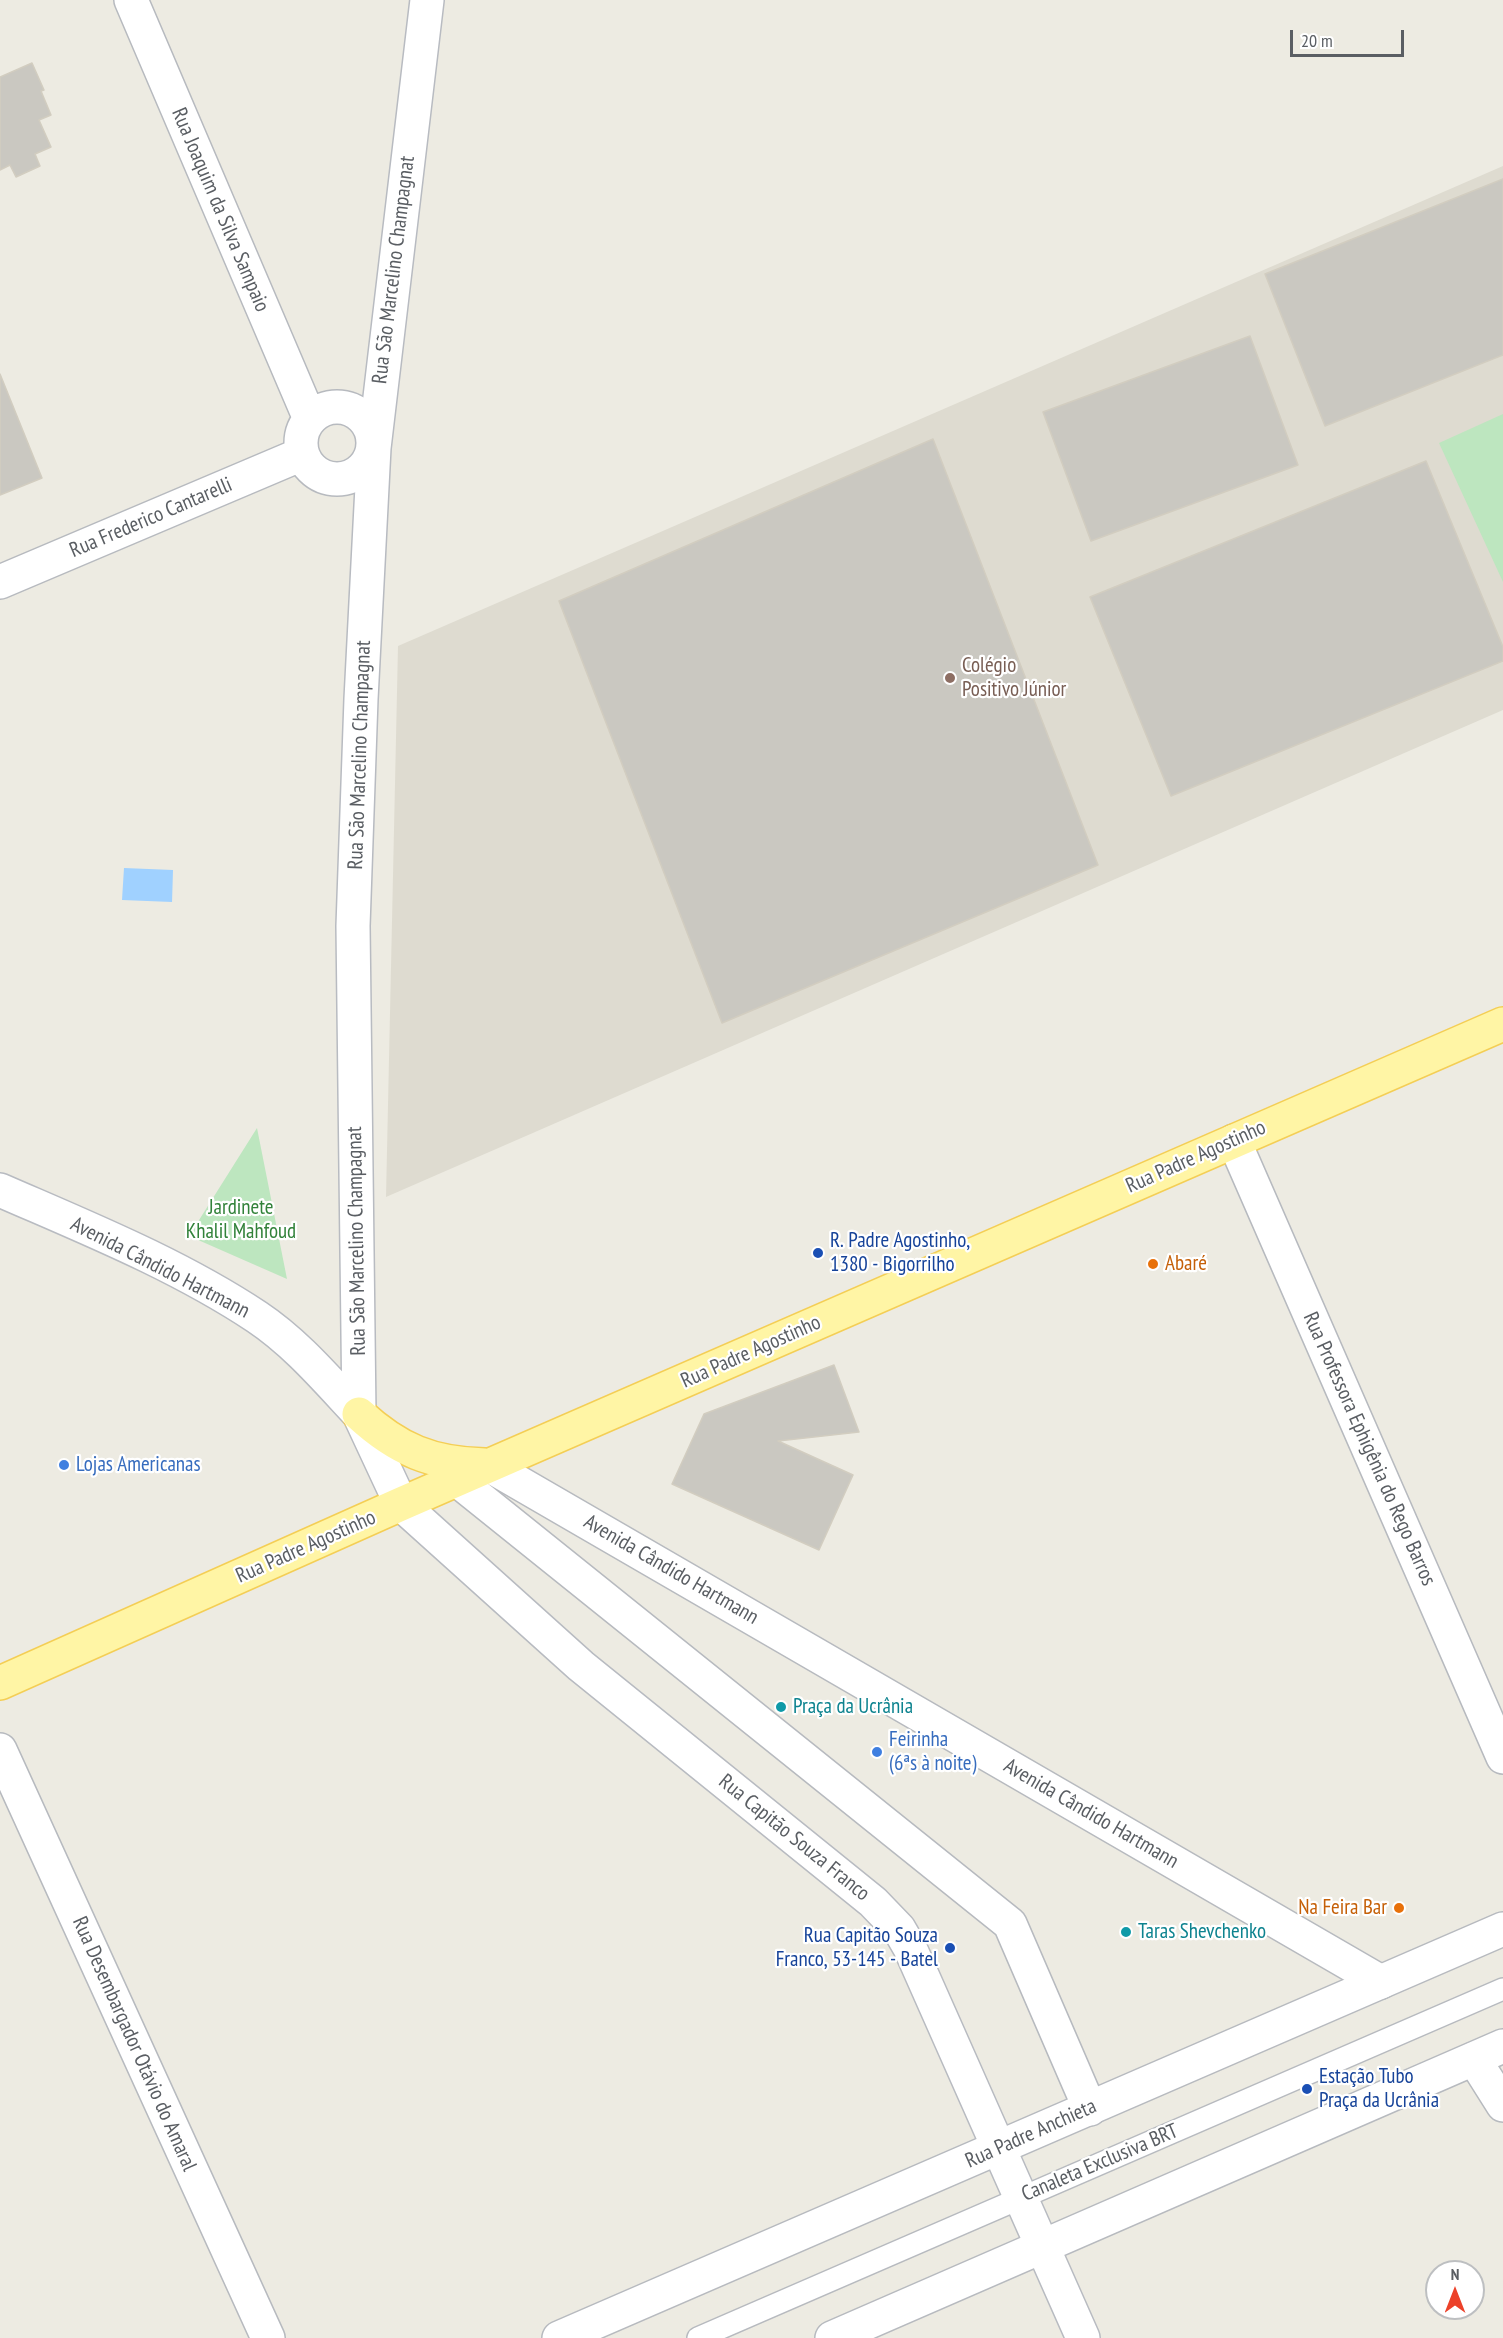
<!DOCTYPE html>
<html>
<head>
<meta charset="utf-8">
<style>
  body { margin:0 }
  #map { position:relative; width:1503px; height:2338px; overflow:hidden; background:#edebe2; font-family:"PT Sans Narrow",sans-serif }
  canvas { display:block }
  .north { position:absolute; left:1425px; top:2260px; width:60px; height:60px; box-sizing:border-box; background:#fff; border:2px solid #bdbfc1; border-radius:50%; rotate:0deg; font-size:16px; font-weight:700; line-height:24px; text-align:center; color:#5a5e63 }
  .north::after { content:''; display:block; margin:auto; width:21px; height:27px; background:#ec4129; clip-path:polygon(50% 0,100% 100%,50% 72%,0 100%) }
  .scale { position:absolute; left:1290px; top:30px; width:114px; height:27px; box-sizing:border-box; border:3px solid #5a5e63; border-top:0; padding-left:8px; font-size:18px; line-height:21px; white-space:nowrap; color:#5a5e63; -webkit-text-stroke:4px #fff; paint-order:stroke }
</style>
</head>
<body>
<div id="map">
<canvas width="1503" height="2338"></canvas>
<div class="north">N</div>
<div class="scale">20 m</div>
</div>
<script>
const context = document.querySelector('canvas').getContext('2d');
context.lineJoin = 'round';
function paint(path, color) {
  context.fillStyle = color;
  context.fill(path, 'evenodd');
}
function stroke(path, color, width, dash) {
  context.strokeStyle = color;
  context.lineWidth = width;
  context.lineCap = dash ? 'butt' : 'round';
  context.setLineDash(dash || []);
  context.stroke(path);
}
function drawText(font, color, halo, rows, align = 'center') {
  context.font = font + ' "PT Sans Narrow",sans-serif';
  context.lineWidth = 4.5;
  context.setLineDash([]);
  context.textBaseline = 'middle';
  context.strokeStyle = halo;
  context.fillStyle = color;
  for (const [text, x, y, turn = 0] of rows) {
    context.save();
    context.translate(x, y);
    context.rotate((+turn || 0) * Math.PI / 180);
    context.textAlign = isNaN(turn) ? turn : align;
    if (halo) context.strokeText(text, 0, 0);
    context.fillText(text, 0, 0);
    context.restore();
  }
}
const education = new Path2D(`
  M 1503,166 L 1503,710 L 386,1197 L 398,646 Z`);
const green = new Path2D(`
  M 1503,414 L 1503,582 L 1439,443 Z
  M 257,1128 L 287,1279 L 189,1236 Z`);
const water = new Path2D(`
  M 124,868 L 173,870 L 172,902 L 122,900 Z`);
const building = new Path2D(`
  M 32,63 L 44,90 L 41,91 L 51,115 L 39,120 L 51,147 L 35,154 L 40,166 L 16,177 L 10,165 L 0,170 L 0,77 Z
  M 1503,179 L 1503,355 L 1325,426 L 1265,274 Z
  M 1250,336 L 1298,465 L 1091,541 L 1043,412 Z
  M 0,374 L 42,478 L 0,495 Z
  M 933,439 L 1098,865 L 722,1023 L 559,601 Z
  M 1426,461 L 1503,647 L 1503,661 L 1171,796 L 1090,597 Z
  M 834,1365 L 859,1432 L 778,1441 L 853,1475 L 819,1550 L 672,1484 L 704,1414 Z`);
const service = new Path2D(`
  M 698,2338 L 1503,1989`);
const pedestrian = new Path2D(`
  M 457,1480 L 1010,1924 L 1090,2109`);
const minor = new Path2D(`
  M 131,0 L 310,419
  M301 443a36 36 0 1 1 72 0a36 36 0 1 1-72 0Z
  M 0,582 L 302,454
  M 1234,1141 L 1503,1757
  M 490,1466 L 1381,1982
  M 0,1750 L 268,2338
  M 1474,2059 L 1503,2105`);
const tertiary = new Path2D(`
  M 559,2338 L 1503,1929
  M 832,2338 L 1503,2046`);
const secondary = new Path2D(`
  M 427,0 L 374,448 L 361,699 L 353,926 L 359,1414 L 401,1504 L 581,1666 L 873,1902 L 899,1929 L 910,1948 L 1083,2338
  M 0,1190 C 87,1228 177,1264 257,1317 C 296,1343 327,1380 359,1414`);
const primary = new Path2D(`
  M 359,1414 C 398,1450 432,1464 485,1465
  M 0,1683 L 401,1504 L 1503,1024`);
const markers = [
  [950,678,6,"#8d6e63"],
  [818,1253,6,"#1a4fb4"],
  [1153,1264,6,"#e8710a"],
  [64,1465,6,"#3f7fe0"],
  [781,1707,6,"#0f9aa8"],
  [877,1752,6,"#3f7fe0"],
  [1399,1908,6,"#e8710a"],
  [1126,1932,6,"#0f9aa8"],
  [950,1948,6,"#1a4fb4"],
  [1307,2089,6,"#1a4fb4"]
];
const streetNames = [
  ["Rua Joaquim da Silva Sampaio",220,210,67],
  ["Rua São Marcelino Champagnat",394,270,-83],
  ["Rua Frederico Cantarelli",151,518,-23],
  ["Rua São Marcelino Champagnat",360,755,-88],
  ["Rua Padre Agostinho",1196,1157,-24],
  ["Rua São Marcelino Champagnat",357,1241,-91],
  ["Avenida Cândido Hartmann",160,1268,27],
  ["Rua Padre Agostinho",751,1352,-24],
  ["Rua Professora Ephigênia do Rego Barros",1369,1449,66],
  ["Rua Padre Agostinho",306,1547,-24],
  ["Avenida Cândido Hartmann",671,1570,30],
  ["Avenida Cândido Hartmann",1091,1814,30],
  ["Rua Capitão Souza Franco",794,1838,39],
  ["Rua Desembargador Otávio do Amaral",134,2044,66],
  ["Rua Padre Anchieta",1031,2134,-24],
  ["Canaleta Exclusiva BRT",1100,2163,-23]
];
const educationNames = [
  ["Colégio",962,666],
  ["Positivo Júnior",962,690]
];
const parkNames = [
  ["Jardinete",241,1208],
  ["Khalil Mahfoud",241,1232]
];
const transitNames = [
  ["R. Padre Agostinho,",830,1241],
  ["1380 - Bigorrilho",830,1265],
  ["Rua Capitão Souza",938,1936,"right"],
  ["Franco, 53-145 - Batel",938,1960,"right"],
  ["Estação Tubo",1319,2077],
  ["Praça da Ucrânia",1319,2101]
];
const foodNames = [
  ["Abaré",1165,1264],
  ["Na Feira Bar",1387,1908,"right"]
];
const shopNames = [
  ["Lojas Americanas",76,1465],
  ["Feirinha",889,1740],
  ["(6ªs à noite)",889,1764]
];
const cultureNames = [
  ["Praça da Ucrânia",793,1707],
  ["Taras Shevchenko",1138,1932]
];
paint(education, '#dedbd0');
paint(green, '#bde6bf');
paint(water, '#a0d1ff');
paint(building, '#cac8c1');
stroke(building, '#d2cdc0', 1.5);
stroke(service, '#b7babf', 24);
stroke(pedestrian, '#b7babf', 36);
stroke(minor, '#b7babf', 36);
stroke(tertiary, '#b7babf', 36);
stroke(secondary, '#b8bbc1', 36);
stroke(primary, '#f4ce55', 36);
stroke(service, '#fff', 21);
stroke(pedestrian, '#fff', 33);
stroke(minor, '#fff', 33);
stroke(tertiary, '#fff', 33);
stroke(secondary, '#fff', 33);
stroke(primary, '#fff5a5', 33);
for (const [x, y, r, color] of markers) {
  const dot = new Path2D();
  dot.arc(x, y, r, 0, 2 * Math.PI);
  context.fillStyle = color;
  context.fill(dot);
  stroke(dot, '#fff', 2);
}
drawText('21px', '#5a5e63', '#fff', streetNames);
drawText('21px', '#785e54', '#fff', educationNames, 'left');
drawText('21px', '#32823a', '#fff', parkNames);
drawText('21px', '#164399', '#fff', transitNames, 'left');
drawText('21px', '#c56008', '#fff', foodNames, 'left');
drawText('21px', '#366cbe', '#fff', shopNames, 'left');
drawText('21px', '#0d838f', '#fff', cultureNames, 'left');
</script>
</body>
</html>
